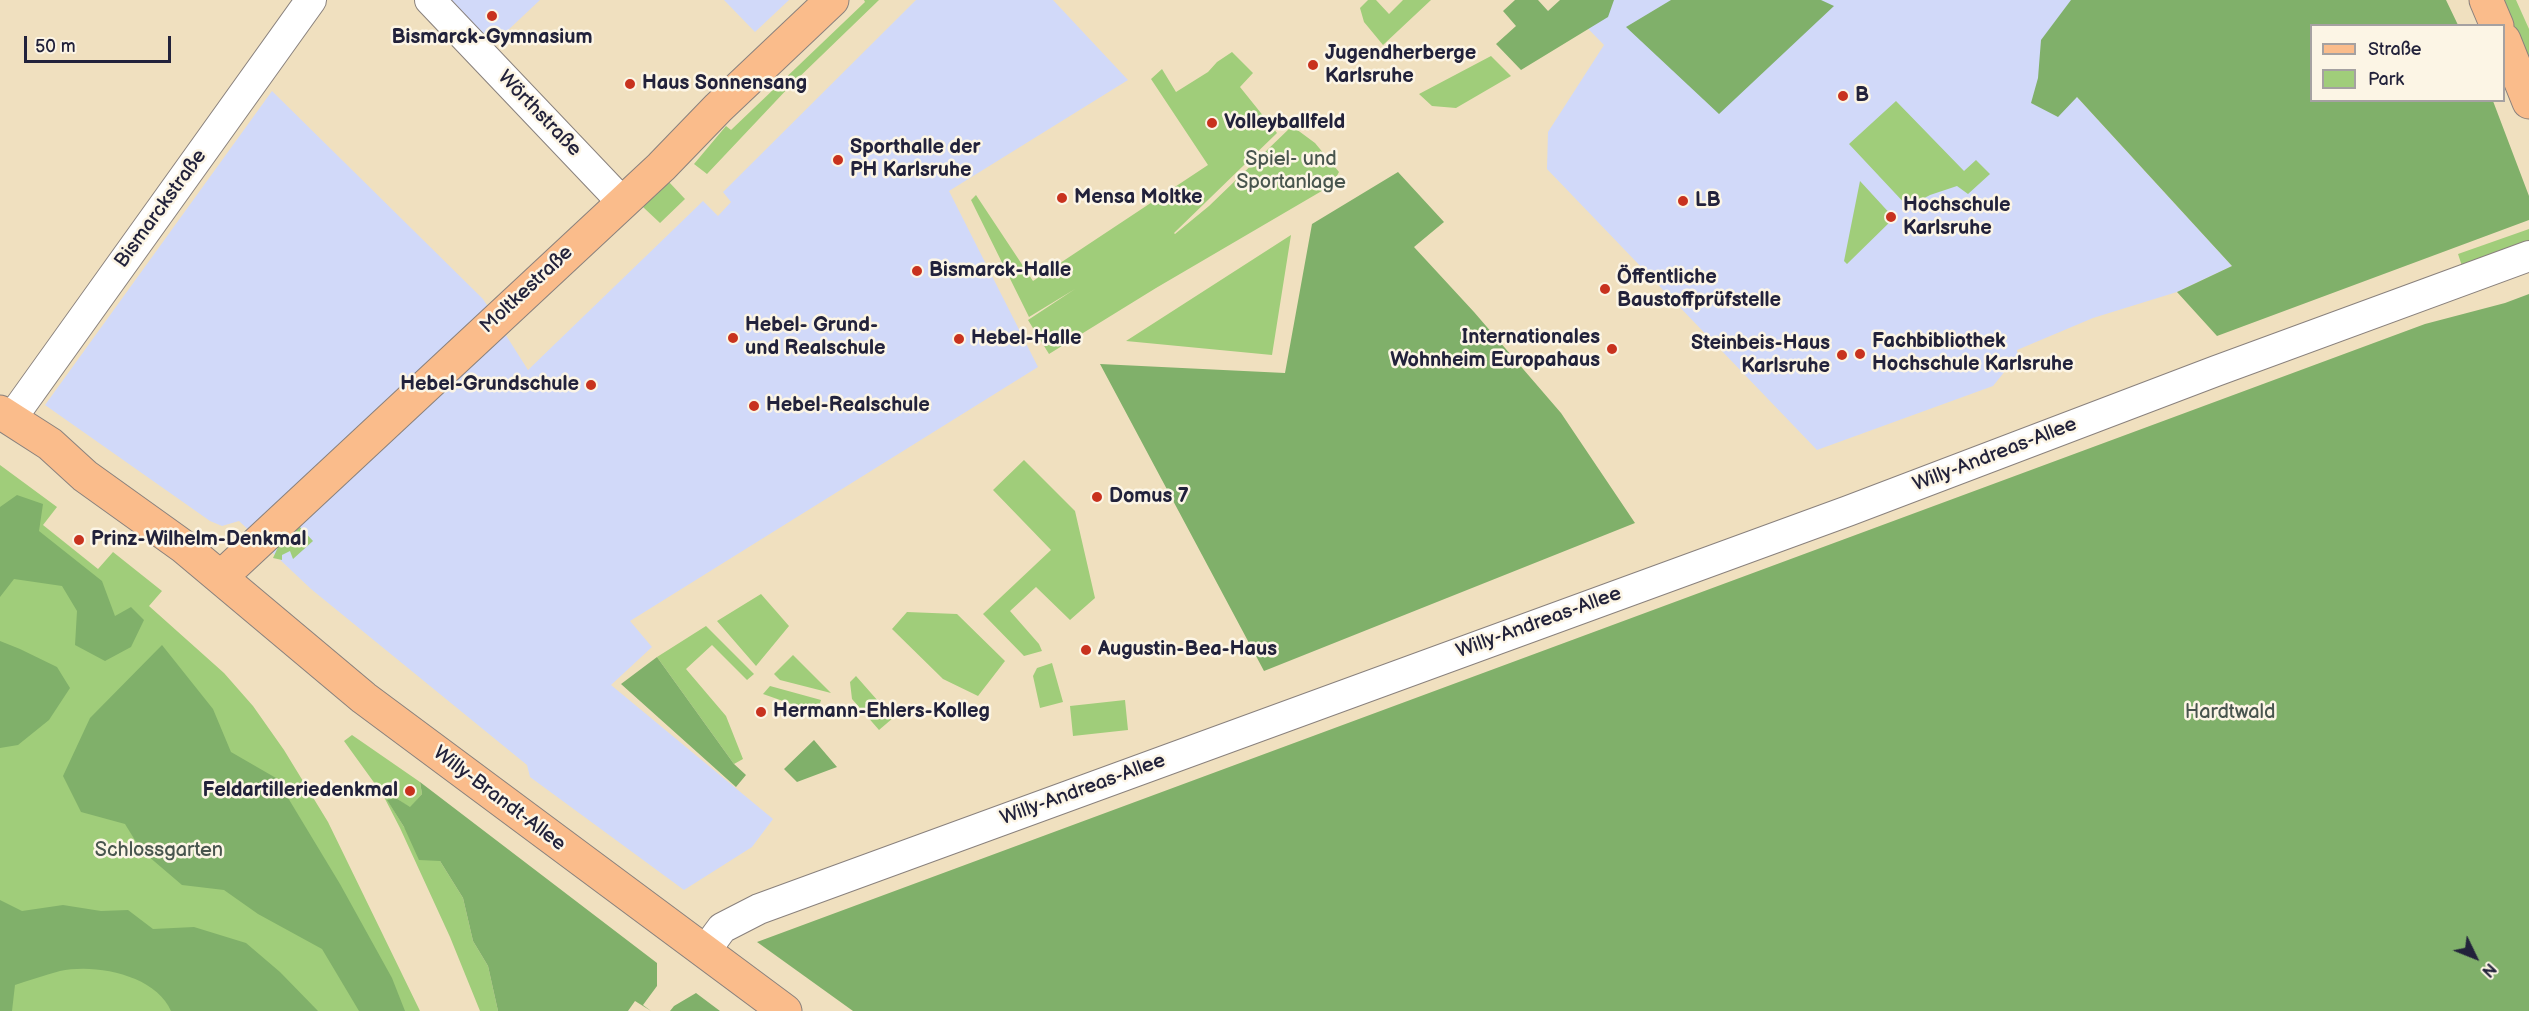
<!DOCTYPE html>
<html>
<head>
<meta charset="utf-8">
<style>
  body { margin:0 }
  #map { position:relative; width:2529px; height:1011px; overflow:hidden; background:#f0e0bf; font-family:"Balsamiq Sans",sans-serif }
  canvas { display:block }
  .legend { position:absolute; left:2310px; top:24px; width:195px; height:78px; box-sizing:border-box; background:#fcf5e5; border:2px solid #a5a1a1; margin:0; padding:8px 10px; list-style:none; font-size:18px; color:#22223b }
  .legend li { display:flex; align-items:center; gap:12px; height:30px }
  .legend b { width:30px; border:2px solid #a5a1a1 }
  .north { position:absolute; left:2445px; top:927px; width:60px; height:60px; -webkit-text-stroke:4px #fcf5e5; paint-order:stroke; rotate:133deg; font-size:16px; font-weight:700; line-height:24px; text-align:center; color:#22223b }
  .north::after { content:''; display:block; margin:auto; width:21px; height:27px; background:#22223b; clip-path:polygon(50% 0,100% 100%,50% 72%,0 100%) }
  .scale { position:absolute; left:24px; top:36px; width:147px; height:27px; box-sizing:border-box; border:3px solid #22223b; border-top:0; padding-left:8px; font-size:18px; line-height:21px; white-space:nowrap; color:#22223b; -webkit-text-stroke:4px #fcf5e5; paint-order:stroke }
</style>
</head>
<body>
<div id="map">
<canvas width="2529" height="1011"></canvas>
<ul class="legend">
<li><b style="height:8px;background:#fabc8b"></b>Straße</li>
<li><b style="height:16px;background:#a0cd7a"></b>Park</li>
</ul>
<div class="north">N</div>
<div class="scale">50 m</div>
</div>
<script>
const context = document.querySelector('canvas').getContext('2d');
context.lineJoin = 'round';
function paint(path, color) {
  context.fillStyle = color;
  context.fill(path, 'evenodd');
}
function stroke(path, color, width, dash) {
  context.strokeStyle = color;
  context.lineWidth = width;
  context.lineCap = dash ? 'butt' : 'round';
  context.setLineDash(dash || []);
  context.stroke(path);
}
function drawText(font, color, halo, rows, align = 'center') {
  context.font = font + ' "Balsamiq Sans",sans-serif';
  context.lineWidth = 5;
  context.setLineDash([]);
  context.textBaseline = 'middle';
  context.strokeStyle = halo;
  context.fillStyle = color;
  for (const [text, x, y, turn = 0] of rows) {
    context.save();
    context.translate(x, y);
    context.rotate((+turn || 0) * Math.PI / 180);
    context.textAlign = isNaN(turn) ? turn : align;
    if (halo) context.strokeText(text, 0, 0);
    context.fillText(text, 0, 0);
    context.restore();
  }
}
const built = new Path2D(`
  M 445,0 L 540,0 L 489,48 Z
  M 724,0 L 789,0 L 755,32 Z
  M 916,0 L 1053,0 L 1128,80 L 949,191 L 1038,367 L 630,621 L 652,647 L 611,685 L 773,819 L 752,847 L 684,890 L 530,777 L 527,765 L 311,589 L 239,521 L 222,526 L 210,521 L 45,405 L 272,91 L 483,299 L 528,370 L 703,201 L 718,216 L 731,202 L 723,192 Z
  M 1560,0 L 2201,0 L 2077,97 L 2232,266 L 2177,292 L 2093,318 L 2017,350 L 2018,355 L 1993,386 L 1817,450 L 1547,169 L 1548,132 L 1604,45 Z`);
const green = new Path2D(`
  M 864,0 L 879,0 L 791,85 L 707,174 L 694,164 L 726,126 L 731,130 L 865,2 Z
  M 1368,0 L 1376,0 L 1389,14 L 1403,0 L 1431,0 L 1383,45 L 1364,22 L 1360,8 Z
  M 2500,0 L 2516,0 L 2529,29 L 2529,65 Z
  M 1232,52 L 1253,73 L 1240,87 L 1277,133 L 1174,233 L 1175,234 L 1209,206 L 1292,126 L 1315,143 L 1339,172 L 1332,185 L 1156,288 L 1049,354 L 1028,320 L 1075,289 L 1029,317 L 971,200 L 976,195 L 1033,281 L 1208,165 L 1151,79 L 1162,69 L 1176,92 L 1208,72 L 1217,62 Z
  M 1491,56 L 1511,76 L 1456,108 L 1432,106 L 1419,94 Z
  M 1896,101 L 1964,171 L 1976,160 L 1990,174 L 1968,194 L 1957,186 L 1930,195 L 1908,207 L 1849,144 Z
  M 1860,181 L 1894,218 L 1847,264 L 1844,261 Z
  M 669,182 L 685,199 L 660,223 L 643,207 Z
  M 2529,229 L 2529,243 L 2463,269 L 2458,254 Z
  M 1291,235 L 1272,355 L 1126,341 Z
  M 1024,460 L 1075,511 L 1095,598 L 1070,620 L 1036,587 L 1010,611 L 1039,644 L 1042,651 L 1024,656 L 983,614 L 1051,550 L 993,490 Z
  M 0,465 L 57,507 L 43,525 L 98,569 L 113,552 L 162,591 L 149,606 L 224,673 L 253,706 L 284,750 L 328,822 L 420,1011 L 0,1011 Z
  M 299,526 L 313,541 L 293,559 L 290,551 L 282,555 L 282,560 L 273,558 L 279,545 Z
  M 761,594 L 789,626 L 756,666 L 717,621 Z
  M 907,612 L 957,614 L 1005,661 L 978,696 L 943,679 L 892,629 Z
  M 706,626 L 754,674 L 747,680 L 712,645 L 686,669 L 726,716 L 743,759 L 734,764 L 657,657 Z
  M 793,655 L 831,693 L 780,680 L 774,674 Z
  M 1052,663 L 1063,702 L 1040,708 L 1033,676 L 1037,668 Z
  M 856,676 L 893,718 L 879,730 L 852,699 L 850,682 Z
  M 770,686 L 821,700 L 817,713 L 763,694 Z
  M 1125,700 L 1128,730 L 1073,736 L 1070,706 Z
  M 352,735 L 420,782 L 422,794 L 410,808 L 396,798 L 388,801 L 404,827 L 440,861 L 463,898 L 473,941 L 488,966 L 498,1011 L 480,1011 L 450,937 L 400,828 L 383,795 L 344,741 Z`);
const forest = new Path2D(`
  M 1515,0 L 1538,0 L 1548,11 L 1560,0 L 1614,0 L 1608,17 L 1521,70 L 1496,44 L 1516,26 L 1503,11 Z
  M 1671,0 L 1821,0 L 1834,6 L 1719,114 L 1626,27 Z
  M 2071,0 L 2446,0 L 2458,25 L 2312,26 L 2312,100 L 2493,101 L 2529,196 L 2529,220 L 2217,336 L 2177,292 L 2232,266 L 2077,97 L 2058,117 L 2031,103 L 2038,78 L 2041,40 Z
  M 1398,172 L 1444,222 L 1414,247 L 1474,312 L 1561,413 L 1635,523 L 1264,671 L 1100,364 L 1285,373 L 1312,224 Z
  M 2529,294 L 2529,1011 L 853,1011 L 757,942 L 2425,324 L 2505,303 Z
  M 17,495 L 43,504 L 39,531 L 102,581 L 115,616 L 131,607 L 144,620 L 131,647 L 105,661 L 75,645 L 77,611 L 62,586 L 14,579 L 0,597 L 0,507 Z
  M 0,641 L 20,649 L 57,667 L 70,688 L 49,720 L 18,745 L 0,748 Z
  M 162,645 L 213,709 L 231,752 L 276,778 L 340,884 L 392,978 L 405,1011 L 359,1011 L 322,949 L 258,914 L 224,890 L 182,885 L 141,850 L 125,824 L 81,812 L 63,776 L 90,718 Z
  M 657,657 L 734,764 L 746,775 L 736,787 L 621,684 Z
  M 814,740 L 837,767 L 797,782 L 784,769 Z
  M 420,782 L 657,963 L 657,986 L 643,1005 L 651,1011 L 635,1001 L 628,1011 L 498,1011 L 488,966 L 473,941 L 463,898 L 440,861 L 419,860 L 404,827 L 387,800 L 396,798 L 410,807 L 422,794 Z
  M 0,900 L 22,911 L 63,905 L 101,911 L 128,910 L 153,929 L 194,927 L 246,943 L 280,972 L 318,1011 L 171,1011 C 156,975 95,963 60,971 C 45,975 30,980 15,985 L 12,1011 L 0,1011 Z
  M 696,993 L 720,1011 L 670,1011 L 674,1006 Z`);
const minor = new Path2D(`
  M 430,0 L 623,203
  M 11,419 L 311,0
  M 705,951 L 722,928 L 759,909 L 1848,511 L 2216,371 L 2529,256`);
const major = new Path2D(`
  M 2486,0 L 2497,26
  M 2504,40 L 2529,102
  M 0,412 L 50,444 L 85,476 L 184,547 L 364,698 L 785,1011
  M 221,577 L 661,167 L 718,108 L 832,0`);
const markers = [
  [492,16,6,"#c8321e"],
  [1313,65,6,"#c8321e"],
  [630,84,6,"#c8321e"],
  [1843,96,6,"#c8321e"],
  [1212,123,6,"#c8321e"],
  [838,160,6,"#c8321e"],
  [1062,198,6,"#c8321e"],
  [1683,201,6,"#c8321e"],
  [1891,217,6,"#c8321e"],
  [917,271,6,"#c8321e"],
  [1605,289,6,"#c8321e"],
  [733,338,6,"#c8321e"],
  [959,339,6,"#c8321e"],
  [1612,349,6,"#c8321e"],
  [1860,354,6,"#c8321e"],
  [1842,355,6,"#c8321e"],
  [591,385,6,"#c8321e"],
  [754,406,6,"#c8321e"],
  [1097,497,6,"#c8321e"],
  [79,540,6,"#c8321e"],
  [1086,650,6,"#c8321e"],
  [761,712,6,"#c8321e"],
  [410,791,6,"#c8321e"]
];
const poiNames = [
  ["Bismarck-Gymnasium",492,38,"center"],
  ["Jugendherberge",1325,54],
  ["Karlsruhe",1325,77],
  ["Haus Sonnensang",642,84],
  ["B",1855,96],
  ["Volleyballfeld",1224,123],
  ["Sporthalle der",850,148],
  ["PH Karlsruhe",850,171],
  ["Mensa Moltke",1074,198],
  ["LB",1695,201],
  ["Hochschule",1903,206],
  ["Karlsruhe",1903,229],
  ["Bismarck-Halle",929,271],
  ["Öffentliche",1617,278],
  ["Baustoffprüfstelle",1617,301],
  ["Hebel- Grund-",745,326],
  ["und Realschule",745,349],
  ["Internationales",1600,338,"right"],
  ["Wohnheim Europahaus",1600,361,"right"],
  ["Hebel-Halle",971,339],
  ["Fachbibliothek",1872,342],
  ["Hochschule Karlsruhe",1872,365],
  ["Steinbeis-Haus",1830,344,"right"],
  ["Karlsruhe",1830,367,"right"],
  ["Hebel-Grundschule",579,385,"right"],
  ["Hebel-Realschule",766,406],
  ["Domus 7",1109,497],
  ["Prinz-Wilhelm-Denkmal",91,540],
  ["Augustin-Bea-Haus",1098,650],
  ["Hermann-Ehlers-Kolleg",773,712],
  ["Feldartilleriedenkmal",398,791,"right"]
];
const streetNames = [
  ["Wörthstraße",539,114,46],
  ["Bismarckstraße",161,209,-54],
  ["Moltkestraße",527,290,-43],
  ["Willy-Andreas-Allee",1995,455,-21],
  ["Willy-Andreas-Allee",1539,623,-20],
  ["Willy-Andreas-Allee",1083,790,-20],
  ["Willy-Brandt-Allee",499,799,37]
];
const parkNames = [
  ["Spiel- und",1291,160],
  ["Sportanlage",1291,183],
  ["Hardtwald",2230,713],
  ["Schlossgarten",159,851]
];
paint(built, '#d1d9f9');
paint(green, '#a0cd7a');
paint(forest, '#80b06a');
stroke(minor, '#89817d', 32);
stroke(major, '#89817d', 35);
stroke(minor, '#fff', 30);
stroke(major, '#fabc8b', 33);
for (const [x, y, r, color] of markers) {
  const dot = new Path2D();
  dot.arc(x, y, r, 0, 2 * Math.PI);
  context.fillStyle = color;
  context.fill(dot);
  stroke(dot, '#fcf5e5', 2);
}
drawText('bold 20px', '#22223b', '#fcf5e5', poiNames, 'left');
drawText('20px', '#22223b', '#fcf5e5', streetNames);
drawText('20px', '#48554e', '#fcf5e5', parkNames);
</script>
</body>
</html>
